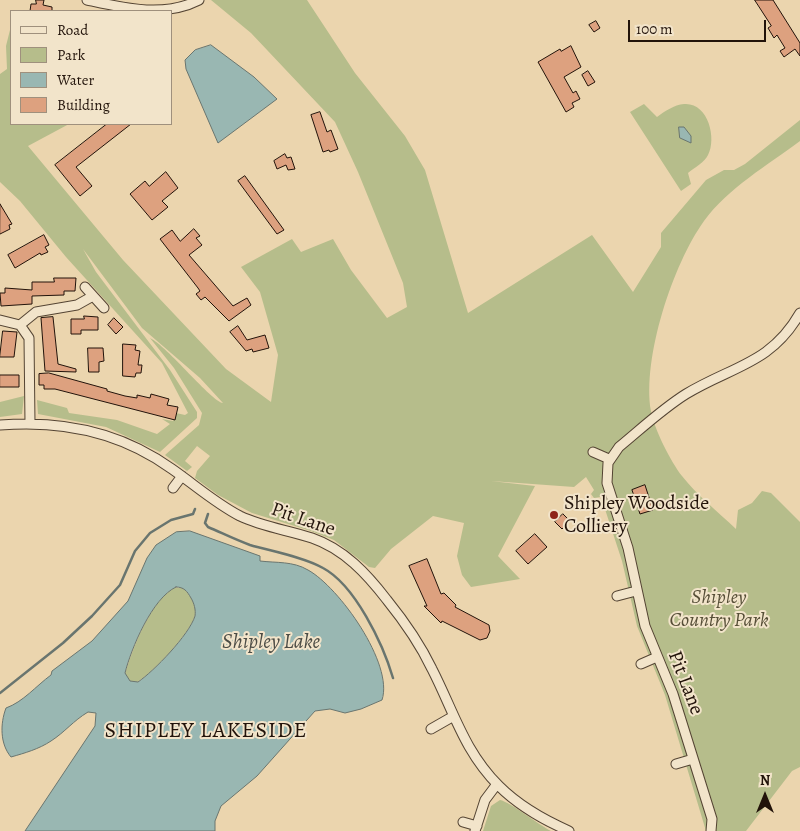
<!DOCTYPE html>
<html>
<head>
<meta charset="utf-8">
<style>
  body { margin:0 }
  #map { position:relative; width:800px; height:831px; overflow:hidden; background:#ebd5ae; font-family:Alegreya,serif }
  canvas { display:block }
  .legend { position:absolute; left:10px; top:10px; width:162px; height:115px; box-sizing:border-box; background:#f2e4ca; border:1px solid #9f907d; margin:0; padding:6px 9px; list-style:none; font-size:15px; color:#22130a }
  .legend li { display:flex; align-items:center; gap:10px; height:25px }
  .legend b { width:25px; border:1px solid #9f907d }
  .north { position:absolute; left:740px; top:771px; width:50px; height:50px; -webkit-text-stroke:4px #f2e4ca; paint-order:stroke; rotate:0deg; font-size:14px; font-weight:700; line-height:20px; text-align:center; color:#22130a }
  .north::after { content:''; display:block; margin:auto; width:18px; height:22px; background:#22130a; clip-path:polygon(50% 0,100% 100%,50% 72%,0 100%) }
  .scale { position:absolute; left:628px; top:20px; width:138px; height:22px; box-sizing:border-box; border:2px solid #22130a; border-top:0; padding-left:6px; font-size:15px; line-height:18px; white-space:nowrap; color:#22130a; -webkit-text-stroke:4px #f2e4ca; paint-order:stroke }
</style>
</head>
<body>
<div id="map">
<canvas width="800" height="831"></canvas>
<ul class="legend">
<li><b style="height:6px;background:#f2e4ca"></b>Road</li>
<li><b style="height:14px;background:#b6bd8b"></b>Park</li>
<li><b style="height:14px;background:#99b7b2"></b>Water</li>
<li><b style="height:14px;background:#dda17f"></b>Building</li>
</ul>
<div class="north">N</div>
<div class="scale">100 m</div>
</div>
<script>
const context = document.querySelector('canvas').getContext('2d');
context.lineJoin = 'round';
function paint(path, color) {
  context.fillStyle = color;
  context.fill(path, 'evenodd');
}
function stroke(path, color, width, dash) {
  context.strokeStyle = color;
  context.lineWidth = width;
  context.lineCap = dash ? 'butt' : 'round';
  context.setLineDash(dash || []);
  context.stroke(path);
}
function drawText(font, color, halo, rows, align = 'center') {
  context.font = font + ' Alegreya,serif';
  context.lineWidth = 4;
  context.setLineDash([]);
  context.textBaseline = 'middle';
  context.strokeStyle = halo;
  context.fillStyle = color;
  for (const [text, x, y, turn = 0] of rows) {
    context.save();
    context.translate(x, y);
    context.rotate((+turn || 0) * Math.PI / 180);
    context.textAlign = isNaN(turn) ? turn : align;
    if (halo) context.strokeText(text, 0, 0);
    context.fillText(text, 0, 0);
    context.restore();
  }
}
const green = new Path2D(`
  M 211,0 L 307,0 L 355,73 L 405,136 L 425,170 L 468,313 L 592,235 L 633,292 L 661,247 L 661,233 L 706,180 L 724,170 L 734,170 L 745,164 L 800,120 L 800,141 C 768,165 728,188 704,221 C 673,264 642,358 651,411 C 654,429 671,462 682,476 C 697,495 718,512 736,529 L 738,510 L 752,503 L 762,491 L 771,493 L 800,522 L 800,767 L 792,771 L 746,831 L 706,831 L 665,695 L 637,626 L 622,561 L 601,497 L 594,498 L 591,494 L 594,490 L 586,477 L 574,487 L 491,481 L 535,486 L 498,556 L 520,579 L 471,587 L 462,575 L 457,556 L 464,523 L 433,516 L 391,549 L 375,568 L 369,567 L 334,540 L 311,531 L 252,513 L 218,495 L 195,478 L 197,471 L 210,456 L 197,446 L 185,461 L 192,467 L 187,471 L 165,455 L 199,425 L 202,413 L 174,368 L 150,338 C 167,346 212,402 223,403 L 200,378 L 142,328 L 83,249 L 96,272 L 170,370 L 197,412 L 197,418 L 160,452 L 106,427 L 38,414 L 37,400 L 67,408 L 69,413 L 117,420 L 157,434 L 170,424 L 162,419 L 173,421 L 176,413 L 185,415 L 188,413 L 162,363 L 66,257 L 20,201 L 0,182 L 0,74 L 7,69 L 6,46 L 10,30 L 11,124 L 69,124 L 28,146 L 123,260 L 226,369 L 271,402 L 278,355 L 260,292 L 241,267 L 292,239 L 301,252 L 333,239 L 351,270 L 387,318 L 407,307 L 403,283 L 358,172 L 335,122 L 251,33 Z
  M 644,104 L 657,117 C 665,111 674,105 684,104 C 708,102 717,138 708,155 C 705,162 694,168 688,173 L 691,184 L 681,191 L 630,112 Z
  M 24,396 L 22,414 L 0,417 L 0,402 Z
  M 174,588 L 183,588 C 190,594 197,606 195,615 C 191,632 152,674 137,682 L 130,681 L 125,674 C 133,648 150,602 174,588 Z
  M 500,800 C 510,802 539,825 551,831 L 483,831 L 491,806 Z`);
const water = new Path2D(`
  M 211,45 L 254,77 L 277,99 L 218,143 L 186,69 L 185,60 L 195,50 Z
  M 679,127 L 684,127 L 691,136 L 691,143 L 680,138 Z
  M 190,531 L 260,556 L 260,561 C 276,563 293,561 308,570 C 339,587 394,664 382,700 L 361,709 L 345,713 L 330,709 L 315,711 L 257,776 L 221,806 L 215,821 L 215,831 L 25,831 L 95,726 L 96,713 L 88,712 C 73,721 65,732 51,741 C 39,749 25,753 11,757 C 0,744 0,724 6,708 C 23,702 36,686 51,675 L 52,671 L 92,641 L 128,601 L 147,558 L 156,545 L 176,532 ZM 176,587 C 184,587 187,591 191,598 C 194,603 196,610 195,616 C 189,635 154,671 138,682 L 130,681 L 125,673 C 131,649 152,598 176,587 Z`);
const stream = new Path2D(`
  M 208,514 L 205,523 L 208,527 C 222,533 236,540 250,545 C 271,551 304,557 323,568 C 355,585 383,644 393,678
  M 0,693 L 63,643 L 92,616 L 120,585 L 135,551 L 150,533 L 171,520 L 193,514 L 195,509`);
const building = new Path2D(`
  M 36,0 L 44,0 L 43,5 L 52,7 L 52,11 L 30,11 L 31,4 L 36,4 Z
  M 755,0 L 773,0 L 800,43 L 800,56 L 795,49 L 784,57 L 780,51 L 785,48 L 777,35 L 774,38 L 768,28 L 771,26 Z
  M 596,21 L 600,28 L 594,32 L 589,25 Z
  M 571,46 L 581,67 L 564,77 L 573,93 L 576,91 L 580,99 L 572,103 L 574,107 L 566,112 L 538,62 L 560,49 L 561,51 Z
  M 588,71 L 595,82 L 588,86 L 582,75 Z
  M 320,112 L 327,132 L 331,130 L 338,149 L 330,152 L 329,150 L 323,152 L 311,115 Z
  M 107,124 L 131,124 L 76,167 L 92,186 L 80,196 L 55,165 Z
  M 285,154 L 287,158 L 291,157 L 295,169 L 288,170 L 286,165 L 277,169 L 274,161 Z
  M 166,172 L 178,188 L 162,201 L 168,207 L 152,220 L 130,194 L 145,181 L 149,186 Z
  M 245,176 L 284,230 L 277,234 L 238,181 Z
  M 0,204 L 12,224 L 9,225 L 10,229 L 0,234 Z
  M 194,229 L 200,236 L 196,238 L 202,245 L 189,255 L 233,306 L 247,298 L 251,305 L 229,321 L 205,297 L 201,300 L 196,294 L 200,291 L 198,288 L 160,239 L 172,230 L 180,241 Z
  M 44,235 L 49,245 L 45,247 L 48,252 L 41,255 L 40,253 L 15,268 L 8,255 Z
  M 54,278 L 76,278 L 75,291 L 64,291 L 64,295 L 32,296 L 32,304 L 1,306 L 0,293 L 5,293 L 5,288 L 32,290 L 32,282 L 54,282 Z
  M 84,316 L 98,317 L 98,330 L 81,330 L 81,334 L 71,334 L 71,319 L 84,319 Z
  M 53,317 L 58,364 L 76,369 L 76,372 L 45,371 L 41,318 Z
  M 114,318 L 123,327 L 116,334 L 108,325 Z
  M 238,326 L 247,340 L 265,335 L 269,348 L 253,352 L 252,349 L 246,351 L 230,332 Z
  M 3,331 L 17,332 L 14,357 L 0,357 Z
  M 123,344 L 136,345 L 135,350 L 140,351 L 138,365 L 142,365 L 141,373 L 136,373 L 135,377 L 123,376 Z
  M 88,348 L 103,348 L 104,361 L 99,362 L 99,372 L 89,372 Z
  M 49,373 L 107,389 L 107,391 L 125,396 L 137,398 L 137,395 L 150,398 L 151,394 L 169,399 L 167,405 L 178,407 L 175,420 L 55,389 L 44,389 L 44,385 L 39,385 L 39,374 Z
  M 0,375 L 19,375 L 19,387 L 0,387 Z
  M 645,485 L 653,510 L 640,514 L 632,490 Z
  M 563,514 L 570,521 L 562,529 L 555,522 Z
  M 535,534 L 547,547 L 528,564 L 516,551 Z
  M 427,559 L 441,594 L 444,593 L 456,605 L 455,607 L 489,625 L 490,631 L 487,638 L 480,640 L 442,621 L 441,623 L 424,606 L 427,606 L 409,566 Z`);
const minor = new Path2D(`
  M 87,0 C 124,8 164,18 199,0
  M 85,287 L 104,308
  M 0,320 L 20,325 L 29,338 L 30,423
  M 20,325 L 36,312 L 77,305 L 93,296
  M 0,425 C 62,420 121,432 172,469 C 195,485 215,503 240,516 C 263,527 288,530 312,538 C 344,549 367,574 387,600 C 404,621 420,644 432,669 C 454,712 464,751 499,786 C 519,806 544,820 569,831
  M 593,452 L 609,459
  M 173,488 L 182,476
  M 617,596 L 636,591
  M 641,664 L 657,657
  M 431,729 L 452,717
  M 676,764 L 693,759
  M 463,822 L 477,826
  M 475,831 L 485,800 L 497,784
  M 711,831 L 712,819 L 673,694 L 645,626 L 628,548 L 607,483 L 608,463 L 619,447 C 641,429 662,409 686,394 C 732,366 771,364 800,313`);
const markers = [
  [554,515,5,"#8f2418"]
];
const poiNames = [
  ["Shipley Woodside",564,504],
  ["Colliery",564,527]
];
const streetNames = [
  ["Pit Lane",303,520,19],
  ["Pit Lane",685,683,69]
];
const parkNames = [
  ["Shipley",719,598],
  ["Country Park",719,621]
];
const waterNames = [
  ["Shipley Lake",271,643]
];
const quarterNames = [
  ["SHIPLEY LAKESIDE",206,732]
];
paint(green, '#b6bd8b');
paint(water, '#99b7b2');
stroke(water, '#69756f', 1);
stroke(stream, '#69756f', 2.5);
paint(building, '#dda17f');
stroke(building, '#22130a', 1);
stroke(minor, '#544433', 11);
stroke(minor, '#f2e4ca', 9);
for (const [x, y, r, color] of markers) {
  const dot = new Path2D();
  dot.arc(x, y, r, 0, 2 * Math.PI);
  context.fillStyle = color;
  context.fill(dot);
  stroke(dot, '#f2e4ca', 2);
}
drawText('20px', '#22130a', '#f2e4ca', poiNames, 'left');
drawText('20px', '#22130a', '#f2e4ca', streetNames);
drawText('italic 20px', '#564e37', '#f2e4ca', parkNames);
drawText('italic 21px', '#4c4c45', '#f2e4ca', waterNames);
context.letterSpacing = '1px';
drawText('22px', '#22130a', '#f2e4ca', quarterNames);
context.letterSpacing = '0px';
</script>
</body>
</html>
